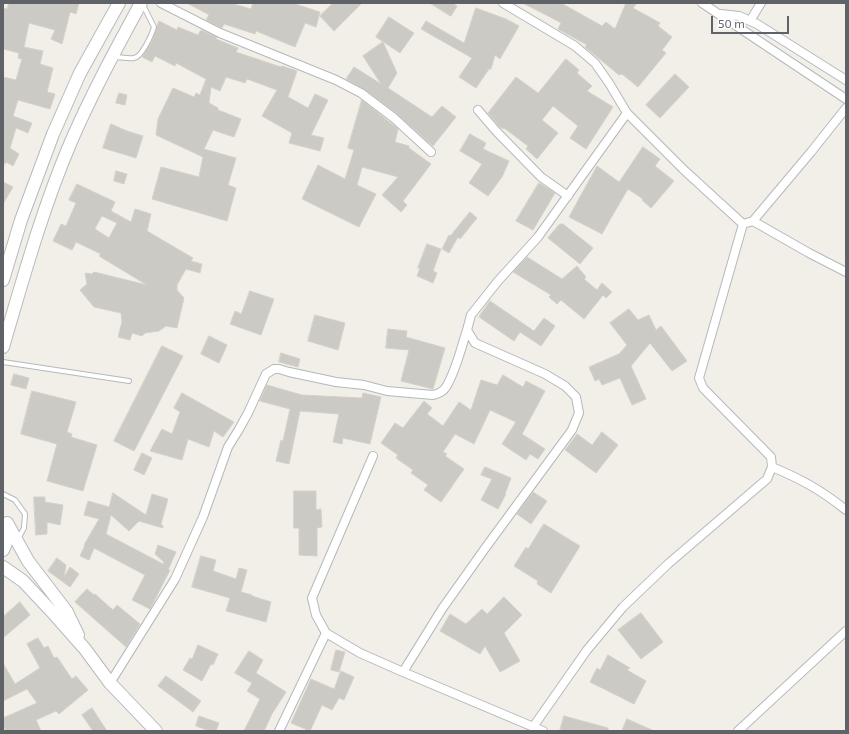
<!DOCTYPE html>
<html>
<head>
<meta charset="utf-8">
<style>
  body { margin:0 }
  #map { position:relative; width:849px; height:734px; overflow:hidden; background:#f1efe8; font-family:"Exo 2",sans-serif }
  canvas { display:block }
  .frame { position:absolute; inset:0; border:4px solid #5f6368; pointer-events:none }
  .scale { position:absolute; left:711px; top:16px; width:78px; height:18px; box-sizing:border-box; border:2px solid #5f6368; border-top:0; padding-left:5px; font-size:12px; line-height:14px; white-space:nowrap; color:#5f6368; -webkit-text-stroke:3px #fff; paint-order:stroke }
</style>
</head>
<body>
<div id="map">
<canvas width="849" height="734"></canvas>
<div class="frame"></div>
<div class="scale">50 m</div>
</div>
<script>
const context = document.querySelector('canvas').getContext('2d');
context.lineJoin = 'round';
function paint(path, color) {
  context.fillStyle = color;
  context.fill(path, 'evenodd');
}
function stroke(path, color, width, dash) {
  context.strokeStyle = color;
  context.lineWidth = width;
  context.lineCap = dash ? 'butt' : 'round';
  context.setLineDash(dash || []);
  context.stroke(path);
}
const building = new Path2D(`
  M 9,3 L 79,3 L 76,14 L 70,12 L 62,44 L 51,39 L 55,30 L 29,23 L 24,47 L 43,51 L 40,64 L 53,68 L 47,92 L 55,94 L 50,109 L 18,100 L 13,116 L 32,123 L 28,133 L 16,128 L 10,148 L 19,154 L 13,166 L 6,162 L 5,164 L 3,164 L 3,77 L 16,80 L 22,59 L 18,58 L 19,53 L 3,49 L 3,8 L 7,9 Z
  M 187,3 L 230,3 L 251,9 L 253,3 L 292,3 L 320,12 L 316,27 L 305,23 L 295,47 L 256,31 L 255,34 L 224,24 L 222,28 L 206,20 L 209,15 Z
  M 333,3 L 362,3 L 334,31 L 320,16 Z
  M 430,3 L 452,3 L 457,6 L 451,16 Z
  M 523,3 L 561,3 L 602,26 L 606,22 L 615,29 L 626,3 L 637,3 L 633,8 L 660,23 L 658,26 L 672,37 L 662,50 L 666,53 L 638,87 L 622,74 L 619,75 L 585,47 L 587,45 L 558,29 L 561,23 Z
  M 476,8 L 506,19 L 519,26 L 500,59 L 495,55 L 491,69 L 489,69 L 476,88 L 459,77 L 472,58 L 421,29 L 426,21 L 464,43 Z
  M 389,17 L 414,33 L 400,53 L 376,37 Z
  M 159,21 L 177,30 L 178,27 L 198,35 L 201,30 L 217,37 L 216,39 L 238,48 L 236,52 L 281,67 L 282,66 L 297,71 L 288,97 L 308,108 L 315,94 L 328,100 L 311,135 L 324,138 L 320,151 L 289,143 L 292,133 L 262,116 L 277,90 L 247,79 L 245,83 L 226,77 L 220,91 L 211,87 L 209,103 L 218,108 L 218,110 L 241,119 L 234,137 L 213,130 L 204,149 L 236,158 L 228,185 L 236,188 L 227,221 L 152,199 L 161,167 L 199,177 L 203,157 L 156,135 L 158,119 L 173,88 L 194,97 L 196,93 L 200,95 L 206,79 L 176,63 L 175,66 L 155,56 L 152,62 L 142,57 L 152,41 Z
  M 383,42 L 397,73 L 388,88 L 432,117 L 442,106 L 456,117 L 433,146 L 397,114 L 364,89 L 346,79 L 354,67 L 381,84 L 363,56 Z
  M 566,59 L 579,70 L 577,73 L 592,86 L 587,91 L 613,107 L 586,149 L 570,138 L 578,126 L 553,106 L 542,120 L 558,133 L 537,159 L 526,149 L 528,146 L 504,128 L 503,129 L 499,126 L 488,113 L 516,77 L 538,93 Z
  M 675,74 L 689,87 L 660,118 L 646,105 Z
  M 119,93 L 127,95 L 125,105 L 116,103 Z
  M 362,100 L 398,129 L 395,142 L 409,146 L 409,148 L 431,164 L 403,201 L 407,205 L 401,212 L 382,195 L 398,177 L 362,167 L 357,185 L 376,194 L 359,227 L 302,199 L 318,165 L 345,179 L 354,150 L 348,148 Z
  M 111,124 L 127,131 L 143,136 L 136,158 L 103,148 Z
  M 470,134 L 486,143 L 483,149 L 509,161 L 502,177 L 488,196 L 469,183 L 482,164 L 460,151 Z
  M 643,147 L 660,159 L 655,166 L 674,181 L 651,208 L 642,200 L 643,199 L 628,189 L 615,211 L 602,234 L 569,217 L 597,166 L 619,182 Z
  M 116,171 L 127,174 L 124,184 L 114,181 Z
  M 3,182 L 13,187 L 3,204 Z
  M 539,183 L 555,193 L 533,230 L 516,221 Z
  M 77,184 L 115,202 L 111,211 L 131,222 L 135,209 L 151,214 L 147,231 L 193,258 L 191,261 L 202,264 L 200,273 L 186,269 L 177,285 L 177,290 L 184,298 L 177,328 L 166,326 L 159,331 L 145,333 L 142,336 L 132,333 L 130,340 L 118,337 L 122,322 L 121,313 L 94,307 L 80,290 L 87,284 L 85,273 L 92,274 L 94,272 L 147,285 L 99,256 L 101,254 L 76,242 L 72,250 L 53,241 L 61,224 L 66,226 L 76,203 L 69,200 ZM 102,216 L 117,223 L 109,238 L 95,229 Z
  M 470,212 L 477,218 L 460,239 L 458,237 L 449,253 L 442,249 L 449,235 L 450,236 Z
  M 560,224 L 563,224 L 593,248 L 580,264 L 548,238 Z
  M 427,244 L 441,249 L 433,271 L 437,273 L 433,283 L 417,276 L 420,268 L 418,268 Z
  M 527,257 L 562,279 L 577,266 L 586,277 L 584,279 L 597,290 L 602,283 L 612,292 L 606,298 L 603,295 L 584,319 L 561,300 L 557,304 L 549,297 L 551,295 L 513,272 Z
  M 250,291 L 274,299 L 261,335 L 230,324 L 235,311 L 241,314 Z
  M 490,301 L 534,331 L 544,318 L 555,326 L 541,346 L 520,332 L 514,341 L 479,317 Z
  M 629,309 L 638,320 L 649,315 L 656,330 L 661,326 L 687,361 L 672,371 L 650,343 L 631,366 L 646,399 L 632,405 L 620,378 L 602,385 L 599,379 L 595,381 L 589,367 L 619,354 L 627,345 L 610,323 Z
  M 315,315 L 345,323 L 338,350 L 308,341 Z
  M 388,329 L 407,331 L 406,337 L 445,348 L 433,389 L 401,381 L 409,350 L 386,348 Z
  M 209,336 L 227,345 L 219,363 L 201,354 Z
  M 162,346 L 183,356 L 134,451 L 114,441 Z
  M 281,353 L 300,359 L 298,367 L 279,362 Z
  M 14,374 L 29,378 L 26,389 L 11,385 Z
  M 503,375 L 523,387 L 526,381 L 545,391 L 522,434 L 545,449 L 538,459 L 530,454 L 526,460 L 502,444 L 516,422 L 490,410 L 474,444 L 455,434 L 443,452 L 447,454 L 445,456 L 464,469 L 441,502 L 424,490 L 428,485 L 411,473 L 413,470 L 396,458 L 398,455 L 381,443 L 395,423 L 403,428 L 424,401 L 432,408 L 427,414 L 443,426 L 459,402 L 471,410 L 481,380 L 497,385 Z
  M 267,385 L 302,395 L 362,398 L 363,393 L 381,397 L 370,444 L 343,438 L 342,444 L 333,442 L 339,414 L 300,411 L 289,464 L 276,461 L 281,440 L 283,441 L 290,409 L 260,401 Z
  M 32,391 L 76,402 L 67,432 L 72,434 L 71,437 L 97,445 L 83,491 L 47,481 L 57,444 L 21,434 Z
  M 182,393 L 234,422 L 223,437 L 214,431 L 209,447 L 188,439 L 182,460 L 150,451 L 162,429 L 172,434 L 180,412 L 174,408 Z
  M 602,432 L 618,445 L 596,473 L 565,450 L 577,434 L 592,445 Z
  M 142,453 L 152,458 L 144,475 L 134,470 Z
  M 485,467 L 511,478 L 505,494 L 506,494 L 498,509 L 481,500 L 492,479 L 481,475 Z
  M 294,491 L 316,491 L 316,510 L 321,509 L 322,527 L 317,528 L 317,556 L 299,555 L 299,528 L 294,528 Z
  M 533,492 L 547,501 L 531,524 L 517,514 Z
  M 113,493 L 146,515 L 152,494 L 168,499 L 161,524 L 163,526 L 163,528 L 139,521 L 129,531 L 111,515 L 106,534 L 163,564 L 164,562 L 155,554 L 158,545 L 176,552 L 168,570 L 170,570 L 150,609 L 132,600 L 145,575 L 94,548 L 89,560 L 80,556 L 85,545 L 84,545 L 99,519 L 84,515 L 88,501 L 109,507 Z
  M 34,497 L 45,497 L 45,502 L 63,505 L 60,525 L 47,522 L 47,534 L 36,535 Z
  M 544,524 L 580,546 L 551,593 L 537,584 L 538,581 L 514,566 L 526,547 L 528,549 Z
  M 201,556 L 216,560 L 213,571 L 236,579 L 239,568 L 247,570 L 241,592 L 252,595 L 252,596 L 271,602 L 266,622 L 226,611 L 230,598 L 192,587 Z
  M 57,558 L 66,565 L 64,577 L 70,567 L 79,574 L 70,587 L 48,571 Z
  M 87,589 L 94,595 L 95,594 L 113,610 L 117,605 L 140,624 L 126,647 L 75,602 Z
  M 504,597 L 522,615 L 504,633 L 520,661 L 500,672 L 485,646 L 480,654 L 440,631 L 450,614 L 466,624 L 482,609 L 487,614 Z
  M 20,602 L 30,615 L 3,638 L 3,617 Z
  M 641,613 L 663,642 L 641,659 L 618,630 Z
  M 38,638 L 44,648 L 48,646 L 54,658 L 57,657 L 72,679 L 76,676 L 88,690 L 59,714 L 56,711 L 36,720 L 41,731 L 6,731 L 3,725 L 3,718 L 37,703 L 27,689 L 3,701 L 3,663 L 15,684 L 40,668 L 27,644 Z
  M 198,645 L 218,654 L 213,665 L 211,664 L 202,681 L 183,670 L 190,658 L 192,659 Z
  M 336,650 L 345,652 L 339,672 L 331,670 Z
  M 249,651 L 263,660 L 256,673 L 286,692 L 272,714 L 264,731 L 244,731 L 260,699 L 247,691 L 252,683 L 235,673 Z
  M 608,655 L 630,668 L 627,670 L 646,681 L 634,704 L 590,682 L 597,668 L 600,670 Z
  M 341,671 L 354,677 L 344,700 L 339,698 L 332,710 L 322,705 L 310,731 L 291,723 L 311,679 L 334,689 Z
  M 166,676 L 201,701 L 193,712 L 158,686 Z
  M 92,708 L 107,731 L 93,731 L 82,715 Z
  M 199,716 L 219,723 L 216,731 L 210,731 L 196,726 Z
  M 564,716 L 608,728 L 608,731 L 560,731 Z
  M 627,719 L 654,731 L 622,731 Z`);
const service = new Path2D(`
  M 115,57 C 120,57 128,59 134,58 C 142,57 152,34 154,27 L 143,5
  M 3,362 L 129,381
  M 3,494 L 15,500 L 25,514 L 24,528 L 18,539`);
const minor = new Path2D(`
  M 161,3 L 220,33 L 336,80 L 361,93 L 394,118 L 431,152
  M 503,3 L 575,46 L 595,63 L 609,83 L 627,113 L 684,170 L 743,224 L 753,221 L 811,152 L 846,108
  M 702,3 L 846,99
  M 721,14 L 739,16 L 757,24 L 846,80
  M 750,21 L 761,3
  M 478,110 L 496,131 L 541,177 L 568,196
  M 753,221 L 809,253 L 846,272
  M 373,456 L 312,598 L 316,615 L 326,633 L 360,653 L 403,672
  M 772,467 C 801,479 821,490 846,510
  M 110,683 L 175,579 L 203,517 L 228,447 L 238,431 L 248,413 L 266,374 L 274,369 L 279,369 L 289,372 L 336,382 L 364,385 L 387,391 L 433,395 C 438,394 443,392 446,387 C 456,371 461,348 467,330
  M 533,727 L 587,650 L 623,607 L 668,564 L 767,479 L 772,467 L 771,457 L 703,388 L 699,378 L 743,224
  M 279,731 L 326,633
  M 543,731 L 403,672 L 442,609 L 486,547 L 572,430 L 579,413 L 576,397 L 565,386 L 545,374 L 475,343 L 467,330 L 471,315 L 498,281 L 538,237 L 627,113
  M 738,731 L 846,631`);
const secondary = new Path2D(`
  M 3,280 L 21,220 L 53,134 L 80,73 L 119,3
  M 3,347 C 23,279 42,210 70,144 C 91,95 116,49 141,3
  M 7,523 L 28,561 L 67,612 L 78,635
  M 3,550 C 7,542 9,534 7,525
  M 3,567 L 23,581 L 54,614 L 85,649 L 110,683 L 156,731`);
paint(building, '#cccac5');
stroke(building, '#d6d1c6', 1);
stroke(service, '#b5b8bc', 6);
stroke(minor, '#b5b8bc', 10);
stroke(secondary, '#b6babf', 14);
stroke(service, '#fff', 4);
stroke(minor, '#fff', 8);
stroke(secondary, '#fff', 12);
</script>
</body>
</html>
